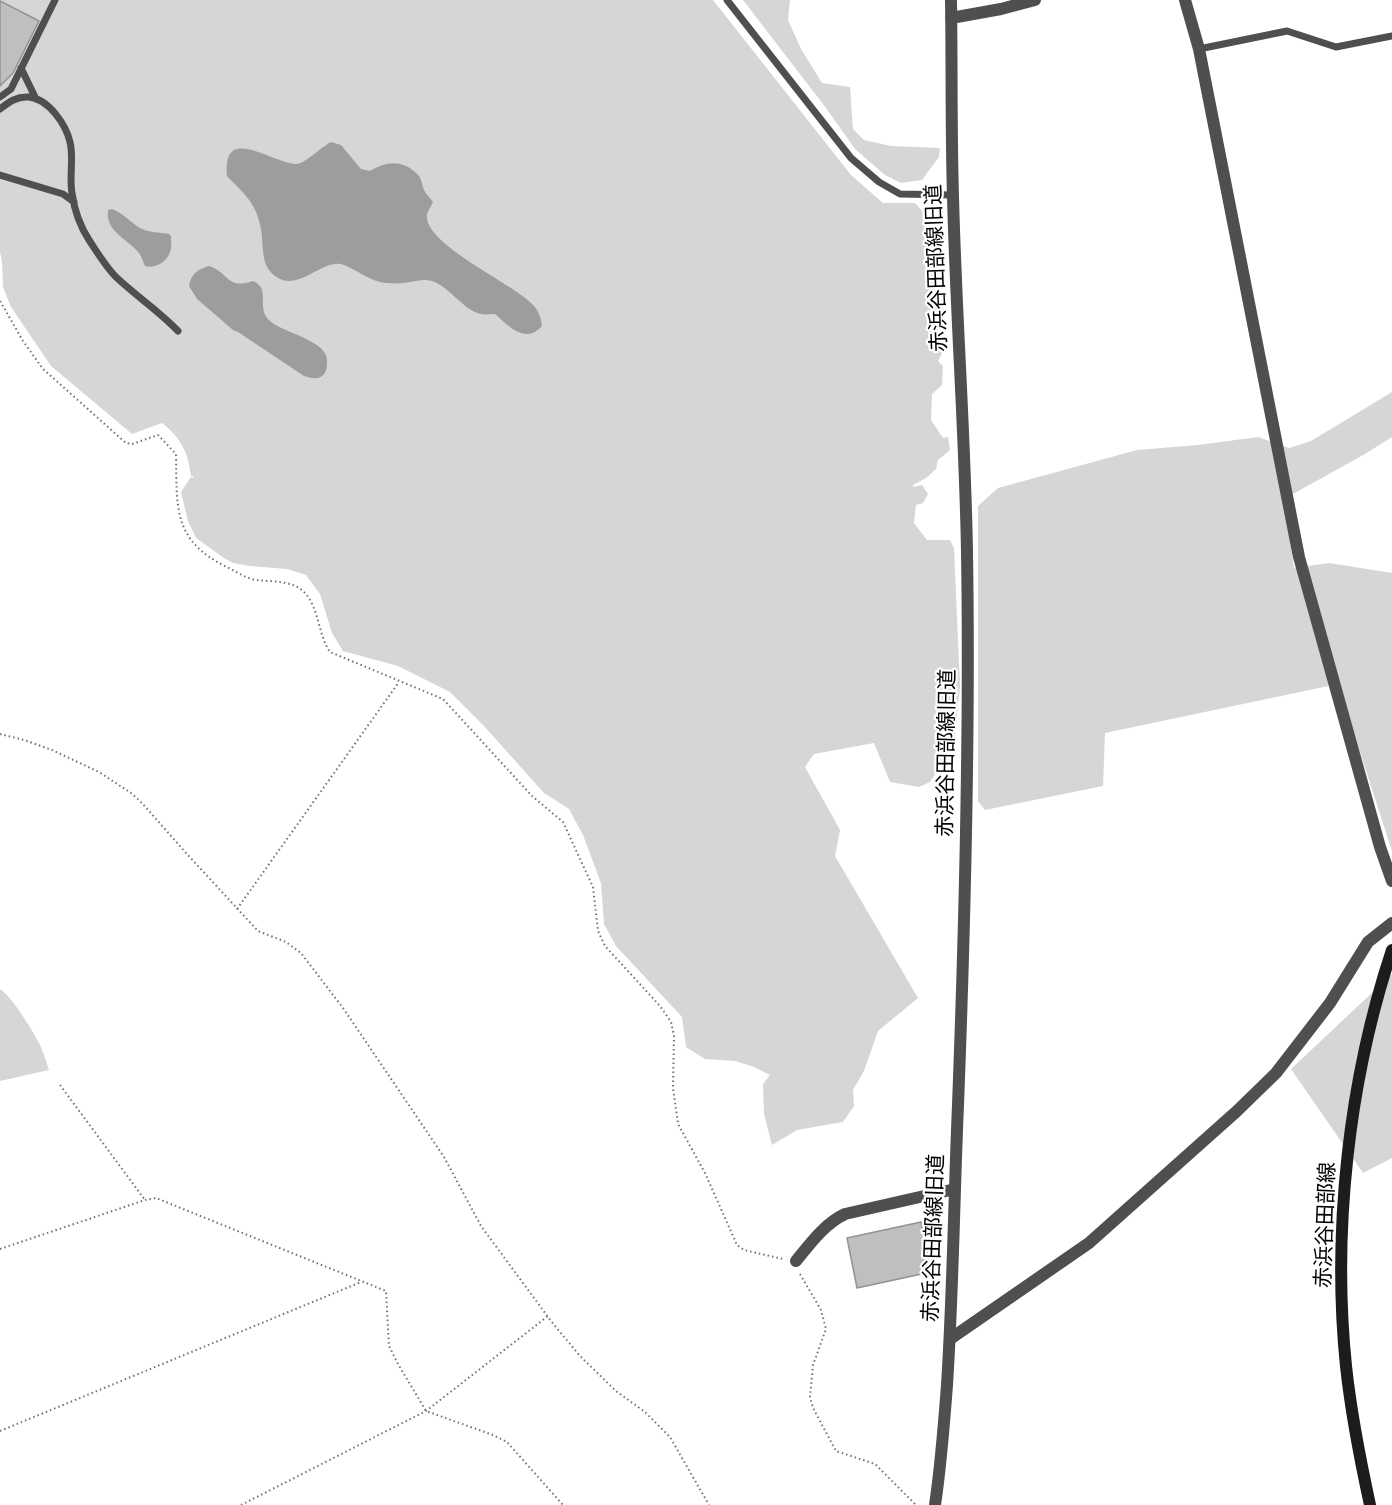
<!DOCTYPE html>
<html>
<head>
<meta charset="utf-8">
<style>
  body { margin:0 }
  canvas { display:block; background:#fff }
</style>
</head>
<body>
<canvas width="1392" height="1505"></canvas>
<script>
const context = document.querySelector('canvas').getContext('2d');
context.lineJoin = 'round';
function paint(path, color) {
  context.fillStyle = color;
  context.fill(path, 'evenodd');
}
function stroke(path, color, width, dash) {
  context.strokeStyle = color;
  context.lineWidth = width;
  context.lineCap = dash ? 'butt' : 'round';
  context.setLineDash(dash || []);
  context.stroke(path);
}
function drawText(font, color, halo, rows, align = 'center') {
  context.font = font + ' "Open Sans","Noto Sans JP",sans-serif';
  context.lineWidth = 4.5;
  context.setLineDash([]);
  context.textBaseline = 'middle';
  context.strokeStyle = halo;
  context.fillStyle = color;
  for (const [text, x, y, turn = 0] of rows) {
    context.save();
    context.translate(x, y);
    context.rotate((+turn || 0) * Math.PI / 180);
    context.textAlign = isNaN(turn) ? turn : align;
    if (halo) context.strokeText(text, 0, 0);
    context.fillText(text, 0, 0);
    context.restore();
  }
}
const green = new Path2D(`
  M 0,0 L 713,0 L 851,175 L 883,203 L 915,203 L 927,216 L 938,234 L 939,283 L 932,291 L 927,293 L 927,297 L 931,298 L 938,296 L 942,300 L 943,309 L 938,316 L 931,319 C 932,326 935,326 939,332 C 946,341 944,351 938,361 L 943,366 L 942,385 L 932,394 L 931,420 L 943,438 L 948,437 L 950,450 L 938,460 L 936,469 L 926,478 L 913,485 L 913,487 L 922,485 L 928,494 L 923,503 L 916,505 L 914,523 L 927,540 L 950,540 L 954,548 L 960,686 L 954,744 L 930,782 L 919,787 L 890,782 L 874,743 L 814,754 L 805,767 L 840,830 L 835,856 L 918,998 L 878,1031 L 864,1071 L 853,1090 L 854,1106 L 843,1122 L 797,1130 L 772,1145 L 764,1114 L 763,1084 L 770,1075 L 754,1067 L 735,1061 L 705,1059 L 686,1047 L 682,1017 L 616,946 L 604,924 L 601,883 L 583,835 L 569,809 L 544,793 L 483,725 L 450,692 L 398,666 L 343,651 L 332,633 L 320,594 L 306,575 L 287,569 L 250,566 L 233,563 L 224,558 L 196,538 L 188,521 L 181,492 L 191,477 L 193,478 L 193,476 L 191,476 C 188,452 181,438 162,423 L 132,434 L 51,366 L 11,307 L 3,287 L 2,261 L 0,252 Z
  M 743,0 L 790,0 L 788,20 L 801,49 L 822,83 L 850,87 L 853,129 L 864,140 L 891,146 L 940,148 L 939,157 L 922,180 L 901,183 L 885,175 L 855,149 L 826,108 Z
  M 1392,392 L 1392,437 L 1365,454 L 1284,499 L 1294,568 L 1329,563 L 1392,573 L 1392,851 L 1338,684 L 1105,733 L 1103,786 L 985,810 L 978,801 L 978,506 L 998,488 L 1137,450 L 1198,445 L 1258,437 L 1289,448 L 1311,441 Z
  M 1392,974 L 1392,1158 L 1363,1173 L 1291,1069 Z
  M 0,989 C 11,995 35,1034 41,1047 C 44,1054 46,1062 49,1070 L 0,1081 Z`);
const water = new Path2D(`
  M 331,142 L 341,145 L 361,169 L 370,171 C 387,161 404,159 419,176 C 422,181 422,185 424,190 C 426,194 430,198 433,202 C 431,206 428,211 427,214 C 422,244 515,284 533,305 C 539,311 541,318 542,326 C 525,345 509,326 495,314 C 491,314 485,315 481,314 C 464,311 450,287 432,281 C 422,278 413,282 404,283 C 398,284 392,283 386,283 C 369,281 359,271 344,265 C 323,257 298,294 275,276 C 260,265 264,246 261,229 C 260,224 258,217 256,212 C 250,197 238,188 227,176 C 222,123 271,163 296,164 C 305,164 321,147 331,142 Z
  M 112,209 C 123,213 130,222 140,228 C 149,233 159,232 169,234 L 171,236 C 171,241 172,248 170,252 C 167,262 155,269 145,266 C 143,262 142,257 139,253 C 128,239 105,232 108,210 Z
  M 209,266 C 230,273 226,290 253,281 C 272,289 255,308 270,321 C 283,333 331,341 327,363 C 327,368 326,373 322,376 C 317,380 310,378 304,376 L 238,332 L 233,330 L 197,299 L 189,286 C 191,274 198,269 209,266 Z`);
const building = new Path2D(`
  M 0,1 L 39,21 L 13,73 L 0,86 Z
  M 921,1222 L 931,1272 L 857,1288 L 847,1238 Z`);
const path = new Path2D(`
  M 0,301 L 23,341 L 43,369 L 126,443 L 132,444 L 158,435 L 176,454 C 177,506 172,541 227,567 C 237,572 247,579 257,580 C 273,582 293,580 305,593 C 319,608 318,635 330,652 L 443,699 L 532,796 L 563,822 L 593,887 L 598,931 L 605,946 L 660,1006 L 671,1022 L 674,1036 L 673,1088 L 678,1124 L 705,1173 L 737,1245 L 744,1250 L 783,1259
  M 0,734 L 24,740 L 52,750 L 99,772 L 131,793 L 142,803 L 186,853 L 258,931 L 286,942 L 301,953 L 343,1008 L 444,1157 L 481,1226 L 551,1321 L 580,1356 L 616,1391 L 645,1412 L 670,1437 L 709,1505
  M 237,909 L 399,682
  M 60,1085 L 145,1200
  M 0,1249 L 145,1200 L 156,1198 L 386,1291 L 389,1346 L 398,1364 L 426,1411 L 493,1435 L 507,1442 L 563,1505
  M 800,1274 L 821,1310 L 826,1329 L 813,1365 L 810,1397 L 813,1408 L 836,1451 L 875,1464 L 916,1505
  M 0,1431 L 361,1282
  M 241,1505 L 426,1411 L 548,1316`);
const service = new Path2D(`
  M 727,0 L 851,158 L 879,182 L 900,194 L 952,195
  M 1199,49 L 1287,31 L 1336,47 L 1392,36
  M 21,68 L 36,99
  M 0,97 L 11,89 L 55,0
  M 0,109 C 9,102 17,96 29,97 C 49,99 66,125 70,142 C 74,158 69,176 72,193 C 74,208 80,226 89,240 C 97,252 106,267 116,277 C 136,296 159,311 178,331
  M 0,175 L 63,194 L 74,202`);
const minor = new Path2D(`
  M 1185,0 L 1199,49 L 1299,557 L 1380,847 L 1392,881
  M 951,18 L 1001,9 L 1035,0
  M 796,1261 C 810,1244 824,1224 845,1214 L 955,1189
  M 950,1339 L 1089,1243 L 1237,1111 L 1276,1073 L 1330,1003 L 1368,942 L 1392,923
  M 935,1505 C 941,1465 944,1425 947,1385 C 953,1291 954,1198 958,1105 C 965,921 970,737 967,552 C 965,434 956,315 953,197 C 951,131 952,66 951,0`);
const secondary = new Path2D(`
  M 1370,1505 C 1360,1459 1351,1413 1346,1366 C 1332,1230 1349,1079 1392,950`);
const streetNames = [
  ["赤浜谷田部線旧道",937,268,-92],
  ["赤浜谷田部線旧道",947,753,-89],
  ["赤浜谷田部線",1326,1225,-88],
  ["赤浜谷田部線旧道",934,1238,-88]
];
paint(green, '#d6d6d6');
paint(water, '#9d9d9d');
paint(building, '#bfbfbf');
stroke(building, '#939393', 1.5);
stroke(path, '#717171', 2, [1.5, 3]);
stroke(service, '#4f4f4f', 7);
stroke(minor, '#4f4f4f', 12);
stroke(secondary, '#1c1c1c', 12);
drawText('21px', '#000', '#fff', streetNames);
</script>
</body>
</html>
